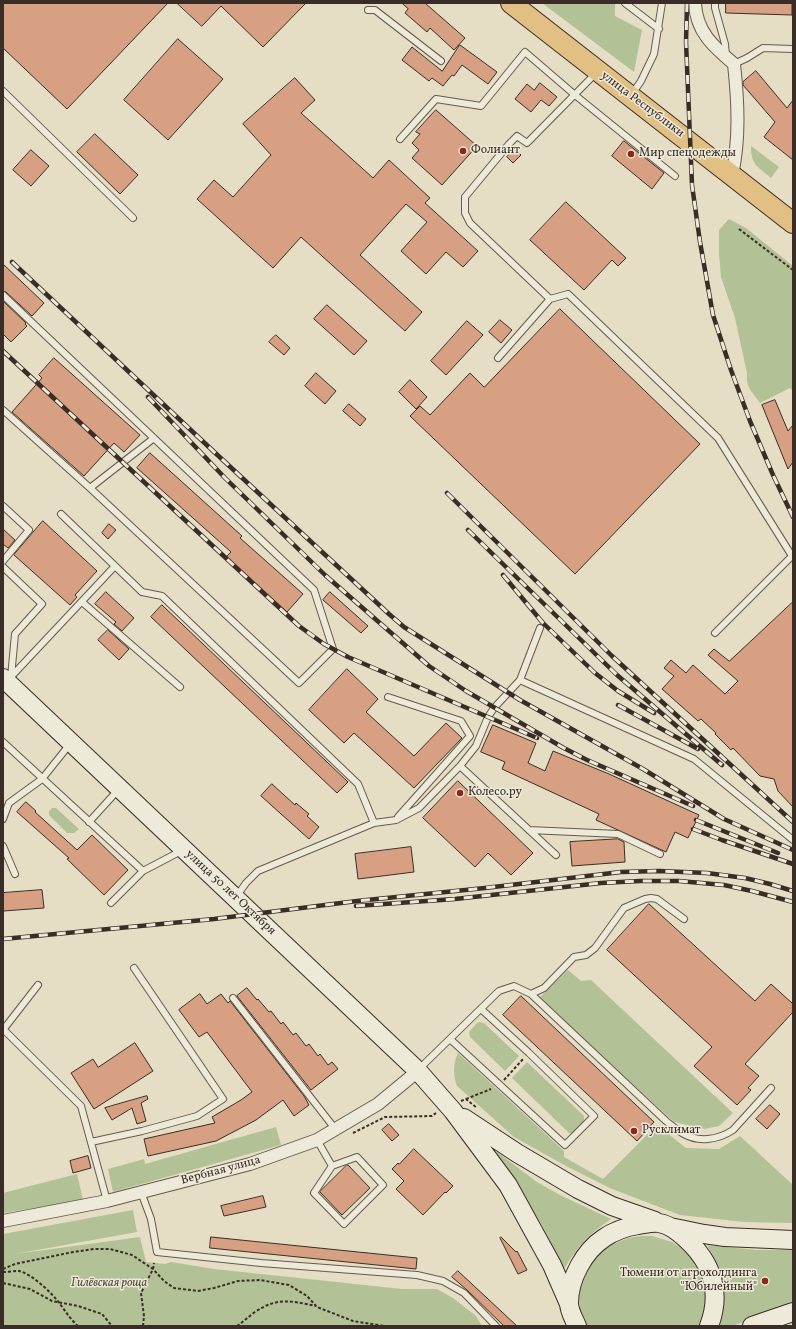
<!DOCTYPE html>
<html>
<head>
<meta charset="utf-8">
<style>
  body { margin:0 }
  #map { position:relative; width:796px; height:1329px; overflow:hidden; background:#e5dec4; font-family:Vollkorn,serif }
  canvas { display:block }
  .frame { position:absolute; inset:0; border:4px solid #3a2d27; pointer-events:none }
</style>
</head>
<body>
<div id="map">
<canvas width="796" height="1329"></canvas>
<div class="frame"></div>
</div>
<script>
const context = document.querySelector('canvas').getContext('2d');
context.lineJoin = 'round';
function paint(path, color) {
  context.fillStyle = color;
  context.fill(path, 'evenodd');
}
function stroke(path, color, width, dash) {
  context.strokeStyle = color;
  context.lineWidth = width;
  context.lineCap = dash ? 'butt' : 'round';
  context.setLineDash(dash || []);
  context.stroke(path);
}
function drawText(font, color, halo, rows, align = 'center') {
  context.font = font + ' Vollkorn,serif';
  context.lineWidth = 3;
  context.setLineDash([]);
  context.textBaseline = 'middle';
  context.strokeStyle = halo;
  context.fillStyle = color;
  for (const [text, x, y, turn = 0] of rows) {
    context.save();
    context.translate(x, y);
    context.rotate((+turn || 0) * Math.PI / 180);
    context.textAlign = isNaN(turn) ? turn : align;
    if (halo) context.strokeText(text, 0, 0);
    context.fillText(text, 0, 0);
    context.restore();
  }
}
const green = new Path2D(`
  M 542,3 L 615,3 L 615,16 L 642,30 L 634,72 Z
  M 751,146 L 779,167 L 771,178 C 757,166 751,165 751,146 Z
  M 729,219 L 746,228 L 793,266 L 793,391 L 790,388 L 760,403 C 752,391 746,389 747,373 L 735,318 L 721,277 L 719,254 L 719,230 Z
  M 52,808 L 56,808 L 79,829 L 74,833 L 67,833 L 49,815 L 49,811 Z
  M 568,970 L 581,981 L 591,980 L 733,1113 L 719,1126 L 705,1129 L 674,1122 L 539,998 Z
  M 478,1022 L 484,1023 L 519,1056 L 505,1071 L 470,1037 L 469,1032 Z
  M 458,1053 L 564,1151 L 564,1157 L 603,1179 L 657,1125 L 686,1148 L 719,1149 L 740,1136 L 793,1185 L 793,1223 L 744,1222 L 680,1215 L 612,1189 L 566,1166 L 514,1137 L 457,1086 C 453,1076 453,1063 458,1053 Z
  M 527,1062 L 584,1116 L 584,1123 L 575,1133 L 569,1133 L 512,1078 Z
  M 276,1127 L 281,1145 L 113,1192 L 108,1169 L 144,1159 L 145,1164 Z
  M 497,1152 L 537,1182 L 560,1195 L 611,1219 C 588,1235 579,1245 564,1269 L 542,1225 L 503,1163 L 495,1154 Z
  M 77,1174 L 83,1200 L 3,1213 L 3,1193 Z
  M 133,1210 L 137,1232 L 15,1254 L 140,1237 L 146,1262 L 165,1264 L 171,1262 L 214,1269 L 402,1289 L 437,1289 L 453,1298 L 476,1316 L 482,1326 L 3,1326 L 3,1234 Z
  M 641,1236 L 652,1236 L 672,1242 L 681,1248 L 696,1262 L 708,1292 L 703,1326 L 585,1326 C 567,1282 595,1241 641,1236 Z
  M 707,1245 L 756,1250 L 793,1250 L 793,1304 L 732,1326 L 718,1326 C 730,1295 723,1272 707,1245 Z`);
const building = new Path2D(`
  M 3,3 L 168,3 L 67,109 L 3,48 Z
  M 177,3 L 306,3 L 263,47 L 221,6 L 202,26 Z
  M 402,3 L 425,3 L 465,38 L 454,50 L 430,28 L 427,32 L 405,13 L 408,9 Z
  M 726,3 L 792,3 L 792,15 L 726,13 Z
  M 178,39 L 223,79 L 168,140 L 124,100 Z
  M 460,45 L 497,72 L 488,84 L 462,65 L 454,76 L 452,75 L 443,86 L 432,78 L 429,81 L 402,60 L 412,47 L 442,71 Z
  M 756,71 L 787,108 L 793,100 L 793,160 L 764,137 L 775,122 L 743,85 L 743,82 Z
  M 295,78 L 315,100 L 301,113 L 373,178 L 389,160 L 430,198 L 425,203 L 478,251 L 463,267 L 446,252 L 426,274 L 401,251 L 427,222 L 406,204 L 360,255 L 422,312 L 405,331 L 301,237 L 273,268 L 197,199 L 214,180 L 233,197 L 271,155 L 243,124 Z
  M 540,83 L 557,97 L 549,106 L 541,100 L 531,112 L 515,99 L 527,84 L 534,90 Z
  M 436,110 L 477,146 L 442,185 L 412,158 L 419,150 L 412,143 L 420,134 L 416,132 Z
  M 95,134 L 138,175 L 120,194 L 77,152 Z
  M 624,141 L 664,173 L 652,189 L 612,156 Z
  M 515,149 L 521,155 L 513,163 L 507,157 Z
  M 31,150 L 49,166 L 31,186 L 13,170 Z
  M 566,202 L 626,258 L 618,266 L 612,260 L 584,290 L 530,240 Z
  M 3,264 L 44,303 L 32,316 L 6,292 L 3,291 Z
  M 3,301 L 26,323 L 25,324 L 27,326 L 11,342 L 3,334 Z
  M 327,305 L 367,341 L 354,355 L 314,319 Z
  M 560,309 L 700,444 L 575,574 L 410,416 L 420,406 L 430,415 L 470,373 L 484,387 Z
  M 500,320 L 512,330 L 501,343 L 489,332 Z
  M 467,321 L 483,335 L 446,375 L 431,361 Z
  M 276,335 L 290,348 L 284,355 L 269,342 Z
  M 54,358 L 140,435 L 124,452 L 114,443 L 84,476 L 12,412 L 42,378 L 39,375 Z
  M 316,373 L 336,391 L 325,404 L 305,386 Z
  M 410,380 L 427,397 L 416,409 L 399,392 Z
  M 775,400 L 788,431 L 793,425 L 793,462 L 788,469 L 762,405 Z
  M 349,404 L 366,419 L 360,426 L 343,411 Z
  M 150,453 L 242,536 L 240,538 L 303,594 L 287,612 L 226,557 L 231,552 L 137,468 Z
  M 43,521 L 97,571 L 75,595 L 77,597 L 70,605 L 14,555 Z
  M 109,524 L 116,530 L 108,539 L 102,533 Z
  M 3,529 L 15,540 L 8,548 L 3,544 Z
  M 106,592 L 134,618 L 122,631 L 114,624 L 116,622 L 95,604 Z
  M 330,592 L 368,626 L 361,633 L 323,600 Z
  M 793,602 L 793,807 L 778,791 L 774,779 L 760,776 L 733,748 L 731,750 L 715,734 L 716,733 L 701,719 L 698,721 L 662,689 L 674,676 L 664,668 L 671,660 L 686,673 L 693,665 L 725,694 L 738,681 L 708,655 L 714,649 L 729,661 Z
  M 162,605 L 348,782 L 337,793 L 151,617 Z
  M 108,630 L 129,649 L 119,660 L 98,640 Z
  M 347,669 L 378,699 L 366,712 L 414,756 L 446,723 L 462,738 L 414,788 L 354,733 L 344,743 L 309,710 Z
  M 493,725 L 536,743 L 528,763 L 545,771 L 553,751 L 609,774 L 699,815 L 688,838 L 675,832 L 666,852 L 596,820 L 599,814 L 502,769 L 505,762 L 481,752 Z
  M 458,781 L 533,853 L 511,875 L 488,853 L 475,867 L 423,818 Z
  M 272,784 L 295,805 L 296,803 L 309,814 L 307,816 L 319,827 L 309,839 L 261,796 Z
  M 26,802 L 36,811 L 35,812 L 77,850 L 92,835 L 128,870 L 104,895 L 67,859 L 69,858 L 17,812 Z
  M 618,839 L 624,842 L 625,862 L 572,866 L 570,842 Z
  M 411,847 L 414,872 L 358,879 L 355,854 Z
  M 42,890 L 44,908 L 3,911 L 3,893 Z
  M 649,904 L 755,1001 L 771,984 L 793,1004 L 793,1012 L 745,1064 L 759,1076 L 748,1088 L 751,1090 L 737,1105 L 694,1066 L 712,1047 L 607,950 Z
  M 247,988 L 257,1000 L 258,999 L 269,1012 L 271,1011 L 281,1024 L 283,1022 L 293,1035 L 296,1033 L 306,1046 L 309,1044 L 318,1056 L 320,1054 L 328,1065 L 332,1062 L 338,1069 L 311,1090 L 237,996 Z
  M 200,994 L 207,1004 L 221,994 L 228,1003 L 230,1001 L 304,1096 L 309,1105 L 294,1116 L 283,1100 L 256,1120 L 216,1141 L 148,1156 L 144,1139 L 215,1123 L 212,1117 L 241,1100 L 252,1092 L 207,1032 L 199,1037 L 179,1010 Z
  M 521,996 L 654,1122 L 637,1141 L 503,1015 Z
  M 135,1043 L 153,1071 L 94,1109 L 71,1073 L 93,1059 L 98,1067 Z
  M 147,1096 L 148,1099 L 141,1103 L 146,1121 L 137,1124 L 132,1108 L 112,1120 L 105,1108 Z
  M 770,1105 L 780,1114 L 767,1129 L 756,1119 Z
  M 389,1124 L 399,1135 L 392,1141 L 382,1130 Z
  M 414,1149 L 453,1186 L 446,1193 L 445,1192 L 423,1215 L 396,1189 L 404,1181 L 392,1169 L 398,1163 L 399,1164 Z
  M 88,1156 L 91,1168 L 73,1173 L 70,1161 Z
  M 347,1165 L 348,1165 L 370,1188 L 342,1215 L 320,1192 Z
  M 263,1196 L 266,1207 L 224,1216 L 221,1206 Z
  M 211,1237 L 417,1258 L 416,1269 L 210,1248 Z
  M 501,1237 L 516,1252 L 517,1251 L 527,1270 L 518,1274 L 500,1238 Z
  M 458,1271 L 517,1326 L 504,1326 L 467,1290 L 452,1277 Z`);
const path = new Path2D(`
  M 739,229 L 793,270
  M 504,1080 L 524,1058
  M 466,1099 L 491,1089
  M 461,1101 L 466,1099 L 477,1108
  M 353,1133 L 385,1117 L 432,1116 L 436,1113
  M 3,1269 L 15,1264 L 73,1252 L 94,1249 L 110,1249 L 132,1255 L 153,1269 L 164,1281 L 174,1288 L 198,1291 L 214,1288 L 238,1281 L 260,1280 L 289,1285 L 307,1296 L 317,1307 L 353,1321 L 384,1326
  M 3,1272 C 8,1272 14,1271 19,1271 C 32,1274 52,1293 60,1304 C 66,1312 71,1320 78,1326
  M 3,1283 L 30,1289 L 52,1301 L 78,1306 L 102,1314 L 112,1326
  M 143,1326 L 144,1316 L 141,1293 L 153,1269 L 154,1263
  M 237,1326 C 243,1322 248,1317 255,1312 C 277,1297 291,1301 316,1306`);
const lane = new Path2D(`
  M 625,3 L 659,29
  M 715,3 L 715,8 L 725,44 L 726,56
  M 368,10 L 375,10 L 441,61
  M 734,64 L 747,58 L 763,48 L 793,49
  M 3,91 L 133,218
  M 632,94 L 641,81 L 654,54 L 662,3
  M 400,139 L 436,99 L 481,106 L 525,52 L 575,95 L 675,176
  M 3,295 L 314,590 L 333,649 L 299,683 L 90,488 L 3,410
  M 550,299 L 568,294 L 718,438 L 792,556 L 715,633
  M 498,358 L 550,299 L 470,223 L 465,213 L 465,197 L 509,144 L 517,136 L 527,143 L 597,72
  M 90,488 L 154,438
  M 3,506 L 29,530 L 3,561
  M 61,514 L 142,592 L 162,596 L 358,784 L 374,823
  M 3,567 L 42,604 L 15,634 L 11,677
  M 82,602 L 180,687
  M 8,680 L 115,566
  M 520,680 L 540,628
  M 388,697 L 461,721 L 470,736 L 398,817
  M 3,742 L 143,871 L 183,850
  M 460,766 L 556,855
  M 3,819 L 9,803 L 42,779 L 70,744
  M 89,822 L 119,789
  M 529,830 L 618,834 L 660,854
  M 3,846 L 15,874
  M 236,897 L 246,883 L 258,871 L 374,823 L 396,820 L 419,808 L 460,766 L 476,746 L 488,717 L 494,708 L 520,680 L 694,759 L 793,840
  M 111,903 L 143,871
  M 531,994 L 544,988 L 574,957 L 586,955 L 595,948 L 624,908 L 645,899 L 651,898 L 657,899 L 684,919
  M 233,998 L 336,1130
  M 3,1029 L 81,1106 L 107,1201
  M 3,1030 L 38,985
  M 450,1039 L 565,1145 L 594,1116 L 529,1053 L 481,1009
  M 419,1069 L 499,991 L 514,986 L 531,994 L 666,1121 C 671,1125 676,1129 682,1133 C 698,1143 718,1140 733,1130 L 771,1088
  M 317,1140 L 332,1166 L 314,1193 L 344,1224 L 383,1185 L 357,1157 L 332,1166
  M 91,1142 L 142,1131 L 197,1116 L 223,1099 L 134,968
  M 141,1192 L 151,1219 L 157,1252 L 261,1263 L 417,1275 L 443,1281 L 464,1293 L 496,1326`);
const street = new Path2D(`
  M 695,3 C 696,32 714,47 734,64 C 738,101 740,138 732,175
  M 3,1221 L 107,1201 L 250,1164 L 317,1140 L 378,1104 L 418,1071`);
const secondary = new Path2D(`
  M 3,678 L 418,1071 L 453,1111 L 508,1185 L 552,1265 L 569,1304
  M 464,1118 L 517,1153 L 578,1189 L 612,1206 L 655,1221
  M 675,1228 L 704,1234 L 725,1237 L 793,1240
  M 577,1326 C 574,1319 569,1311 569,1303 C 569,1279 584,1251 604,1238 C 614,1231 626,1227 638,1225 C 645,1224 653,1222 659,1223 C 670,1225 677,1231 685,1238 C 712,1262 722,1292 709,1326
  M 752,1326 L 793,1312`);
const primary = new Path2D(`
  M 511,3 L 793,223`);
const rail = new Path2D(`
  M 687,3 L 686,42 L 692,185 L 700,242 L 713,315 L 731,370 L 750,421 L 773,475 L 793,517
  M 12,262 L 211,449 L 389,614 L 404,627 L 520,700 L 643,769 L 724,819 L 793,850
  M 3,351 L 299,626 L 324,644 L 348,657 L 537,738
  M 148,397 L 225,478 L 325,575 L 429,666 L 466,691 L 562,747 L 587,760 L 693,806
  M 447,493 L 612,656 L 793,822
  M 468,530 L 617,675 L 722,765
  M 503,575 L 543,623 L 595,673 L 618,691 L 654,713
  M 618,705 L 698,749
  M 696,820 L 778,853
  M 693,829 L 722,840 L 793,864
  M 356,906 L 455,899 L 601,883 L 640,881 L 679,881 L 724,885 L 752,891 L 793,902
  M 3,939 L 214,919 L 357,901 L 485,888 L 621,872 L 659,871 L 707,873 L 745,878 L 770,884 L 793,891`);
const markers = [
  [463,151,4,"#8f2418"],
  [631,154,4,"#8f2418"],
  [460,793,4,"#8f2418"],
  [634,1131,4,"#8f2418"],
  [765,1281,4,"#8f2418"]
];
const streetNames = [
  ["улица Республики",642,105,37],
  ["улица 50 лет Октября",230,893,43],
  ["Вербная улица",221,1171,-15]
];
const poiNames = [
  ["Фолиант",471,151],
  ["Мир спецодежды",639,154],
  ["Колесо.ру",468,793],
  ["Русклимат",642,1131],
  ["Тюмени от агрохолдинга",757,1274,"right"],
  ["\"Юбилейный\"",757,1288,"right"]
];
const parkNames = [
  ["Гилёвская роща",109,1284]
];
paint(green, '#b2c296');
paint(building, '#d7a082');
stroke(building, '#3a2d27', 1);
stroke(lane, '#65594e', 8);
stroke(street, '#65594e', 14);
stroke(secondary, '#3a2d27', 20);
stroke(primary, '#3a2d27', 22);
stroke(path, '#3a2d27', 2, [3, 2]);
stroke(lane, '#eeead9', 6);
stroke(street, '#eeead9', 12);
stroke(secondary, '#eeead9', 18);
stroke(primary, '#e2bf82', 20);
stroke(rail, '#3a2d27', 4.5);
stroke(rail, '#eeead9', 3, [9]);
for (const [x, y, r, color] of markers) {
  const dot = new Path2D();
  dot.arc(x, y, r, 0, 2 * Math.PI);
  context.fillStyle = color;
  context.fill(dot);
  stroke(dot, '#eeead9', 1.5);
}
drawText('12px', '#3a2d27', '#eeead9', streetNames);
drawText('12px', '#3a2d27', '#eeead9', poiNames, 'left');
drawText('italic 12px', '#524b3d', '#eeead9', parkNames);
</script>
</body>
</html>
